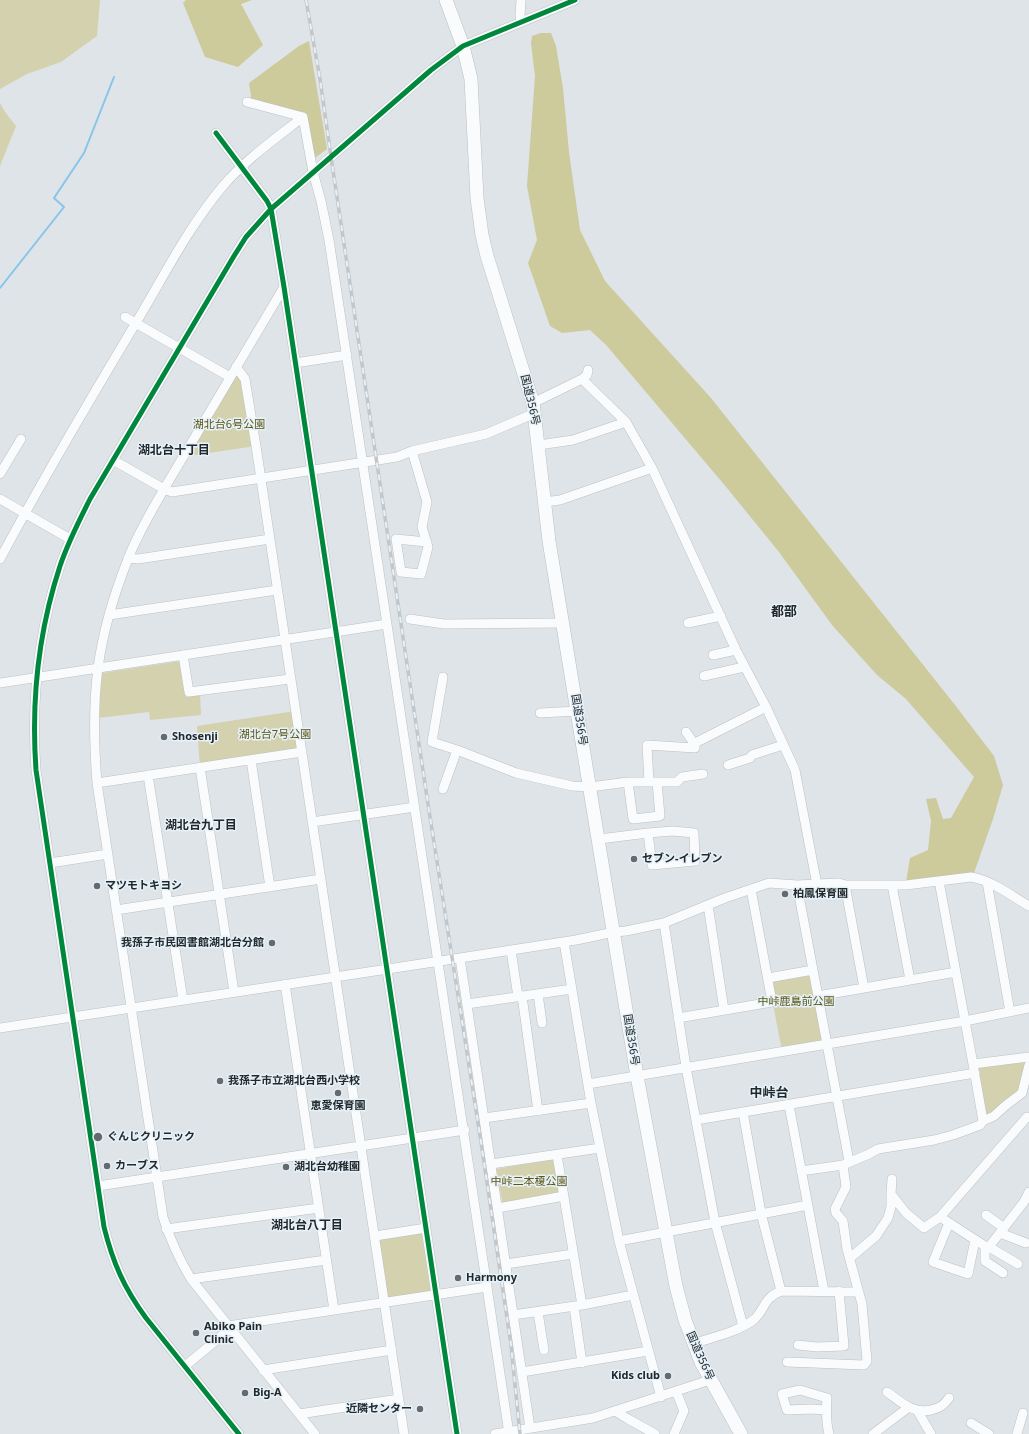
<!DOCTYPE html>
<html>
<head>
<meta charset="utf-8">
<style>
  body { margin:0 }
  canvas { display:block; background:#dee4e8 }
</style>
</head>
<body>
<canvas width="1029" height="1434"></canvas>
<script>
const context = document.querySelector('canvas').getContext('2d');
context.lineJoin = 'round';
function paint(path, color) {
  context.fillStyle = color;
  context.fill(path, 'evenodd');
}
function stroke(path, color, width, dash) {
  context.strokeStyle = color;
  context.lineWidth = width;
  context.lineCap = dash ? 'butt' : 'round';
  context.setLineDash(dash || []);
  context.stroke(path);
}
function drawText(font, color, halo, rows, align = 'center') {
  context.font = font + ' "Noto Sans","Noto Sans JP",sans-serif';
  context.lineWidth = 3;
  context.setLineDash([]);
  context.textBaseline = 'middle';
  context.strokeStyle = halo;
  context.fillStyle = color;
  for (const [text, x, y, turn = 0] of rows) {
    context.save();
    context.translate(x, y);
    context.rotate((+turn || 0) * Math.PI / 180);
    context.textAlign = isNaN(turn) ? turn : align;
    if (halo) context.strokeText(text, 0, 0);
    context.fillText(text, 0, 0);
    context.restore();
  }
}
const green = new Path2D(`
  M 0,0 L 100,0 L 97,36 L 61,62 L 27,74 L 0,89 Z
  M 0,103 L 5,112 L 16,126 L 0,166 Z
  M 236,367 L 245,379 L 256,446 L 182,457 Z
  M 181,661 L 186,697 L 200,695 L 201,715 L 150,720 L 149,712 L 98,718 L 102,673 Z
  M 295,711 L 302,752 L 200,767 L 197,726 Z
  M 813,970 L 827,1043 L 782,1051 L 768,978 Z
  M 1029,1057 L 1022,1093 L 983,1121 L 974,1064 Z
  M 554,1159 L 561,1195 L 503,1205 L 496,1169 Z
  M 426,1228 L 436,1295 L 385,1302 L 375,1236 Z`);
const forest = new Path2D(`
  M 186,0 L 252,0 L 241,4 L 263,45 L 238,67 L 205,57 L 183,3 Z
  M 541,33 L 551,33 L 556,46 L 563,88 L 569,152 L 580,230 L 605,281 L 711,398 L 955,705 L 994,756 L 1003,785 L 993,819 L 974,873 L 961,877 L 906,882 L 910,858 L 928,850 L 931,821 L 926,799 L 936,798 L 943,819 L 951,818 L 974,777 L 906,699 L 877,675 L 832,625 L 779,552 L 727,488 L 607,346 L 590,330 L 562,333 L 550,326 L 528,263 L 537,240 L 527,186 L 535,76 L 531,43 L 532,36 Z
  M 309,41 L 327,149 L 312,160 L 304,115 L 250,99 L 251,96 L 249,83 L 299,46 Z`);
const stream = new Path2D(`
  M 0,288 L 64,207 L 54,198 L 84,153 L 114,77`);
const minor = new Path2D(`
  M 521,0 L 520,16 L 522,22
  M 247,102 L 303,117 L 313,172 L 321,201 L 329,240 L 487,1287
  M 216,133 L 267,201 L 271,209 L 284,287 L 457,1434
  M 284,287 L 164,489 C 151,512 137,535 128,559 C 114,594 103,631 98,668 C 93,706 94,745 97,783 L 163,1217 C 170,1239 179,1259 191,1279 L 315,1434
  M 125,317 L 230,377
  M 295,363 L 347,355
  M 236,367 L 245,379 L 256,446 L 404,1434
  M 582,379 L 626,422
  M 533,403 L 582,379 L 587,375 L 588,370
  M 539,445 L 573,440 L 626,422 L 652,468 L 736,650 L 766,707 L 795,770 L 817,885
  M 412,451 L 427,502 L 422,527 L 428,547 L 421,574 L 401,572 L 396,539 L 427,542
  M 113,460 L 164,489 L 172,492 L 397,457 L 412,451 L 486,434 L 535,413
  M 0,474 L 21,439
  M 0,499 L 70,539
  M 544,502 L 560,500 L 652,468
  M 128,558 L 138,559 L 270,539
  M 0,559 C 44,477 92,396 140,316 C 166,272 190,225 223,186 C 245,160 276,138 303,117
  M 109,615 L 277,590
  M 410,619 L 444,624 L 563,623
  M 688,623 L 721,616
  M 183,655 L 189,692 L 290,679
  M 713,655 L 736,650
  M 704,676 L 744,667
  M 443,677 L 432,742 L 457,750 L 516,773 L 572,786 L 590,787 L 628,782 L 677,782 L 682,777 L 703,774
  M 0,683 L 387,624
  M 540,713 L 578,711
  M 686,732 L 693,742 L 695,743
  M 251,760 L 270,887
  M 728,765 L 750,758 L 752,755 L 783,745
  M 200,767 L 234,992
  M 148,775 L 183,1000
  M 628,782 L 633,819 L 660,816 L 657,782
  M 649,782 L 647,745 L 695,748 L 695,743 L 766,707
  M 97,783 L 302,752
  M 443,789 L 457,750
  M 312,822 L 415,807
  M 599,839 L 648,833 L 652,865 L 695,861 L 694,833 L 673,831 L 648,833
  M 50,863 L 108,854
  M 987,882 L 1010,1012
  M 797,885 L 849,1161
  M 845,885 L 864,988
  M 892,885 L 910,980
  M 708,905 L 724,1010
  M 116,910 L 321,879
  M 664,923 L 686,1067 L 715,1222 L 743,1326
  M 564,942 L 591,1103 L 619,1241 L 661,1397
  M 511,950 L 518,997
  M 768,978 L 813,970
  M 285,984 L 334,1310
  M 538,994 L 542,1023
  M 522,996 L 538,1111
  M 818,996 L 956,972
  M 467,1004 L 572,989
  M 678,1018 L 772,1002 L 751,889
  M 0,1028 L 460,958
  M 973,1064 L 1029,1057
  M 588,1084 L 965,1021 L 1029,1008
  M 789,1105 L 824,1291
  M 743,1112 L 761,1213 L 781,1291
  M 484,1118 L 591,1103
  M 696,1120 L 975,1073
  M 983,1121 L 994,1116 L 1005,1106 L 1022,1093 L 1029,1065
  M 557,1155 L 582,1305
  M 491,1164 L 600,1148
  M 801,1171 L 843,1165 L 869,1154 L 878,1149 L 934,1140 L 953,1135 L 980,1125 L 983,1121 L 973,1064 L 939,881
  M 892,1179 L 891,1194 L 906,1213 L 924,1228 L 940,1217 L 988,1248 L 1024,1202 L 1029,1192
  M 98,1186 L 465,1130
  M 498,1208 L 564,1196
  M 986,1215 L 1004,1228
  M 940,1217 L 1027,1117
  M 949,1223 L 933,1262 L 968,1274 L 975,1240
  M 166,1229 L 319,1208
  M 1000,1233 L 1026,1243
  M 375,1236 L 426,1228
  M 619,1241 L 808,1205
  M 985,1247 L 985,1261 L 1003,1273
  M 989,1247 L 1018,1264
  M 850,1258 L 876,1236 L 888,1218 L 891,1207 L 891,1194
  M 506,1264 L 573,1254
  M 191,1279 L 326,1260
  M 574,1307 L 582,1363
  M 538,1312 L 544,1350
  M 513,1315 L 582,1305 L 633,1295
  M 228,1326 L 487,1287 L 509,1434
  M 693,1344 C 712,1337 735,1333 752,1321 C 766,1311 761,1299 781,1291 L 858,1292
  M 798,1345 L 817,1347 L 844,1346 L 839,1291
  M 787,1362 L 864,1365 L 867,1361 L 862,1304 L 847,1249 L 843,1221 L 836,1213 L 835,1209 L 846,1187 L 843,1165
  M 185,1366 L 230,1329
  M 263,1370 L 392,1350
  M 522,1372 L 648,1351
  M 887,1392 C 901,1402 913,1414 931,1410 C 940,1408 944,1405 949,1398
  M 826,1410 L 811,1409 L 787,1410 L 782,1394 L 800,1390 L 827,1398 C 826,1411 826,1422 829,1434
  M 917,1410 L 931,1434
  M 615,1411 L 628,1419 L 655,1434
  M 299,1414 L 399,1399
  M 971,1423 L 989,1434
  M 530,1428 L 460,958 L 576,940 L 614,932 L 626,931 L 664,923 L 725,898 L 769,883 L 797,885 L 839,883 L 845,885 L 906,885 L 971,877 C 993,881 1010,895 1029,906
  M 239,1434 L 146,1318 C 124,1288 113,1263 104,1227 L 36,770 C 31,700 38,633 60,566 C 68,542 79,521 90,499 L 234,256 L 246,237 L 271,209 L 431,70 L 463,46 L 575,0
  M 495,1434 L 593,1418 L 710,1380
  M 674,1434 L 684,1411 L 676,1391
  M 873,1434 L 909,1407
  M 1017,1434 L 1023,1413`);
const highway = new Path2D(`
  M 446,0 L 463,46 L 471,79 L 477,198 L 482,235 L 487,256 L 533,403 L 549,541 L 637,1076 L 676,1286 L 685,1320 L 701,1362 L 741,1434`);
const rail = new Path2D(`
  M 306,0 L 320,79 L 331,157 L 428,804 L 481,1142 L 511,1345 L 520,1434`);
const cycleway = new Path2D(`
  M 216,133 L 267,201 L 271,209 L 284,287 L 457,1434
  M 239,1434 L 146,1318 C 124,1288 113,1263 104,1227 L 36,770 C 31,700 38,633 60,566 C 68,542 79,521 90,499 L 234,256 L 246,237 L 271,209 L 431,70 L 463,46 L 575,0`);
const markers = [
  [164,737,4,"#646a6d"],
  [634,859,4,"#646a6d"],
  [97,886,4,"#646a6d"],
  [785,894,4,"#646a6d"],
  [272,943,4,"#646a6d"],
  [220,1081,4,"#646a6d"],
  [338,1093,4,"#646a6d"],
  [98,1137,5,"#646a6d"],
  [107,1166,4,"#646a6d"],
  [286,1167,4,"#646a6d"],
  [458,1278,4,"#646a6d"],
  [196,1333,4,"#646a6d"],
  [668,1376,4,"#646a6d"],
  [245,1393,4,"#646a6d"],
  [420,1409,4,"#646a6d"]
];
const streetNames = [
  ["国道356号",530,400,77],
  ["国道356号",579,720,81],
  ["国道356号",631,1040,81],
  ["国道356号",700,1356,66]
];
const parkNames = [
  ["湖北台6号公園",229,425],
  ["湖北台7号公園",275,735],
  ["中峠鹿島前公園",796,1002],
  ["中峠二本榎公園",529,1182]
];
const poiNames = [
  ["Shosenji",172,737],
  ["セブン-イレブン",642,859],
  ["マツモトキヨシ",105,886],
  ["柏鳳保育園",793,894],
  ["我孫子市民図書館湖北台分館",264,943,"right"],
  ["我孫子市立湖北台西小学校",228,1081],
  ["恵愛保育園",338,1106,"center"],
  ["ぐんじクリニック",107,1137],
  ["カーブス",115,1166],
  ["湖北台幼稚園",294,1167],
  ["Harmony",466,1278],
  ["Abiko Pain",204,1327],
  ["Clinic",204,1340],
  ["Kids club",660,1376,"right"],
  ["Big-A",253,1393],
  ["近隣センター",412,1409,"right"]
];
const neighbourhoodNames = [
  ["湖北台十丁目",174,451],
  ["湖北台九丁目",201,826],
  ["湖北台八丁目",307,1226]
];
const quarterNames = [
  ["都部",784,612],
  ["中峠台",769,1093]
];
paint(green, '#d4d2ae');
paint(forest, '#cdca9c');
stroke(stream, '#87c5e9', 2);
stroke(minor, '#bbc0c2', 10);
stroke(highway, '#bbc0c2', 14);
stroke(minor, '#fafbfc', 9);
stroke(highway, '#fafbfc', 13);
stroke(rail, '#c4c6c8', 3.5);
stroke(rail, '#e6f2fa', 2, [6]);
stroke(cycleway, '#00873e', 5);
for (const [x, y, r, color] of markers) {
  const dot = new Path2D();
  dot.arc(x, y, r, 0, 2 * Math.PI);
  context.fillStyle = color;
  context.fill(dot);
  stroke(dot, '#e6f2fa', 1.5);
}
drawText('11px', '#23282b', '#e6f2fa', streetNames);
drawText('11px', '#5d5513', '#e6f2fa', parkNames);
drawText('bold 11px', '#23282b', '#e6f2fa', poiNames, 'left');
drawText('bold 12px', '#23282b', '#e6f2fa', neighbourhoodNames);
drawText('bold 13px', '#23282b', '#e6f2fa', quarterNames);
</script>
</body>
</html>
